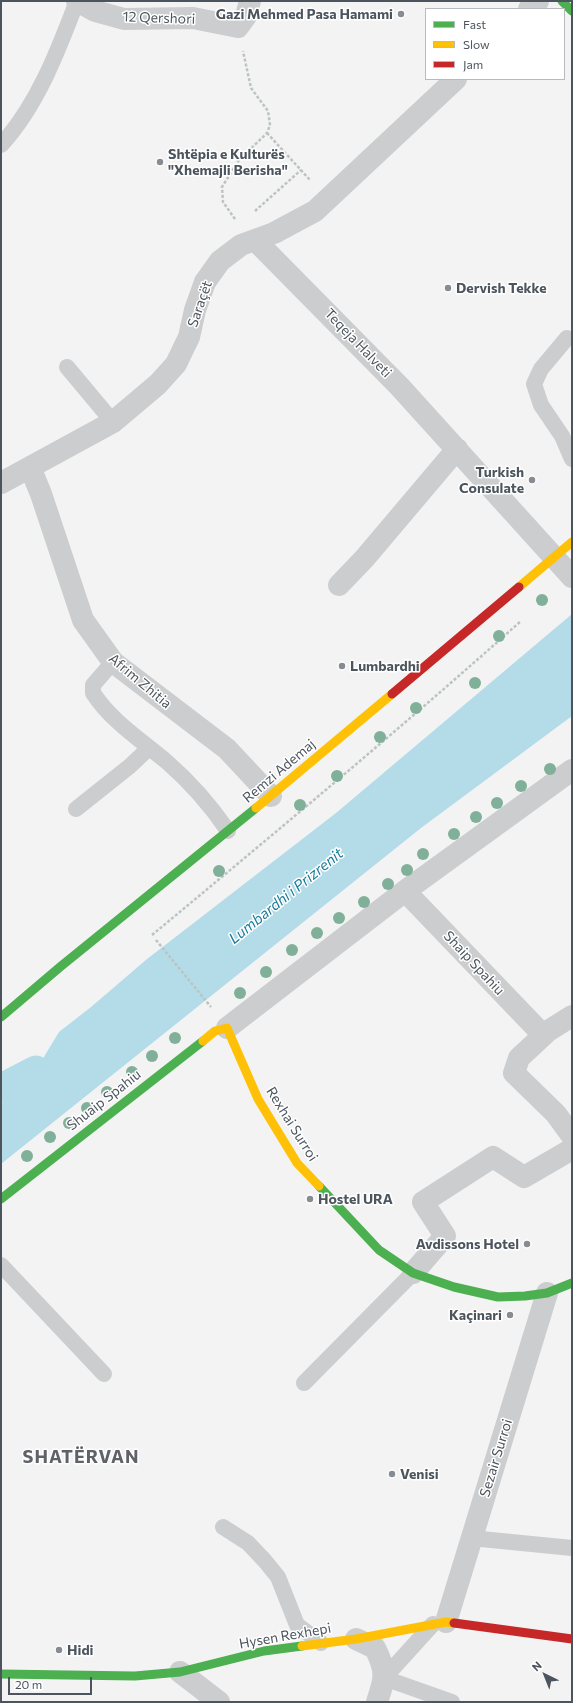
<!DOCTYPE html>
<html>
<head>
<meta charset="utf-8">
<style>
  body { margin:0 }
  #map { position:relative; width:573px; height:1703px; overflow:hidden; background:#f3f3f3; font-family:Commissioner,sans-serif }
  canvas { display:block }
  .frame { position:absolute; inset:0; border:2px solid #4c555e; pointer-events:none }
  .legend { position:absolute; left:425px; top:8px; width:140px; height:72px; box-sizing:border-box; background:#fff; border:1px solid #b7bbbf; margin:0; padding:5px 7px; list-style:none; font-size:12px; color:#4c555e }
  .legend li { display:flex; align-items:center; gap:8px; height:20px }
  .legend b { width:20px; border:1px solid #b7bbbf }
  .north { position:absolute; left:525px; top:1655px; width:40px; height:40px; -webkit-text-stroke:3px #fff; paint-order:stroke; rotate:317deg; font-size:11px; font-weight:700; line-height:16px; text-align:center; color:#4c555e }
  .north::after { content:''; display:block; margin:auto; width:14px; height:18px; background:#4c555e; clip-path:polygon(50% 0,100% 100%,50% 72%,0 100%) }
  .scale { position:absolute; left:8px; top:1677px; width:84px; height:18px; box-sizing:border-box; border:2px solid #4c555e; border-top:0; padding-left:5px; font-size:12px; line-height:14px; white-space:nowrap; color:#4c555e; -webkit-text-stroke:3px #fff; paint-order:stroke }
</style>
</head>
<body>
<div id="map">
<canvas width="573" height="1703"></canvas>
<div class="frame"></div>
<ul class="legend">
<li><b style="height:5px;background:#4caf50"></b>Fast</li>
<li><b style="height:5px;background:#ffc107"></b>Slow</li>
<li><b style="height:5px;background:#c62828"></b>Jam</li>
</ul>
<div class="north">N</div>
<div class="scale">20 m</div>
</div>
<script>
const context = document.querySelector('canvas').getContext('2d');
context.lineJoin = 'round';
function paint(path, color) {
  context.fillStyle = color;
  context.fill(path, 'evenodd');
}
function stroke(path, color, width, dash) {
  context.strokeStyle = color;
  context.lineWidth = width;
  context.lineCap = dash ? 'butt' : 'round';
  context.setLineDash(dash || []);
  context.stroke(path);
}
function drawText(font, color, halo, rows, align = 'center') {
  context.font = font + ' Commissioner,sans-serif';
  context.lineWidth = 3;
  context.setLineDash([]);
  context.textBaseline = 'middle';
  context.strokeStyle = halo;
  context.fillStyle = color;
  for (const [text, x, y, turn = 0] of rows) {
    context.save();
    context.translate(x, y);
    context.rotate((+turn || 0) * Math.PI / 180);
    context.textAlign = isNaN(turn) ? turn : align;
    if (halo) context.strokeText(text, 0, 0);
    context.fillText(text, 0, 0);
    context.restore();
  }
}
const water = new Path2D(`
  M 572,614 L 572,716 L 421,828 L 1,1164 L 1,1104 L 31,1078 L 59,1032 L 91,1007 L 147,959 L 336,813 Z`);
const canal = new Path2D(`
  M 1,1088 L 36,1070`);
const path = new Path2D(`
  M 267,133 L 310,180
  M 255,211 L 301,170
  M 235,219 L 223,202 L 222,187 L 239,160 L 267,133 L 270,125 L 268,111 L 251,88 L 243,51
  M 152,935 C 276,832 400,729 521,621
  M 156,940 L 211,1007`);
const lane = new Path2D(`
  M 1,145 C 37,106 58,51 77,1
  M 567,338 L 541,369 L 534,384 L 541,405 L 562,436 L 572,459
  M 67,367 L 113,422
  M 113,662 L 93,685 L 93,693 C 112,722 141,740 167,762 C 190,782 211,806 228,831
  M 76,809 L 130,766 L 149,748
  M 1,1265 L 104,1374
  M 304,1383 L 413,1273
  M 223,1527 L 248,1543 L 265,1561 L 278,1577 L 297,1625 L 321,1643
  M 471,1538 L 572,1548
  M 433,1624 L 384,1678 L 452,1702`);
const street = new Path2D(`
  M 77,1 L 95,11 L 124,19 L 193,18 L 238,27 L 246,16 L 250,1
  M 529,9 L 538,1
  M 255,240 L 400,387 L 572,577
  M 30,467 L 41,494 L 83,620 L 113,662 L 227,749 L 271,796
  M 1,483 L 113,422 L 158,384 L 176,364 L 189,337 L 195,310 L 205,282 L 220,261 L 241,245 L 274,233 L 315,211 L 456,79
  M 339,585 L 364,559 L 457,449
  M 405,891 L 543,1035
  M 572,1016 L 548,1031 L 519,1058 L 514,1073 L 556,1114 L 572,1136
  M 227,1028 L 405,891 L 572,770
  M 413,1273 L 445,1236 L 423,1202 L 493,1157 L 524,1177 L 572,1149
  M 446,1622 L 547,1293
  M 356,1639 L 375,1648 C 387,1672 385,1678 377,1702
  M 180,1672 L 219,1702`);
const fast = new Path2D(`
  M 562,1 L 572,11
  M 1,1017 L 60,967 L 256,808
  M 319,1186 L 379,1250 L 413,1273 L 454,1287 L 498,1297 L 525,1296 L 547,1293 L 572,1283
  M 1,1199 L 203,1041
  M 1,1674 L 135,1676 L 180,1672 L 264,1651 L 302,1646`);
const slow = new Path2D(`
  M 519,587 L 572,542
  M 256,808 L 392,694
  M 203,1041 L 215,1031 L 227,1028 L 258,1099 L 297,1163 L 319,1186
  M 302,1646 L 356,1639 L 446,1622 L 454,1623`);
const jam = new Path2D(`
  M 392,694 L 519,587
  M 454,1623 L 572,1639`);
const trees = [
  [542,600],
  [499,636],
  [475,683],
  [416,708],
  [380,737],
  [550,769],
  [337,776],
  [521,786],
  [497,803],
  [300,805],
  [476,817],
  [454,834],
  [423,854],
  [407,870],
  [219,871],
  [388,884],
  [364,902],
  [339,918],
  [317,933],
  [292,950],
  [266,972],
  [240,993],
  [175,1038],
  [152,1056],
  [132,1072],
  [107,1092],
  [87,1108],
  [69,1123],
  [50,1137],
  [27,1156]
];
const markers = [
  [401,14,4,"#868c92"],
  [160,162,4,"#868c92"],
  [448,288,4,"#868c92"],
  [532,480,4,"#868c92"],
  [342,666,4,"#868c92"],
  [310,1199,4,"#868c92"],
  [527,1244,4,"#868c92"],
  [510,1315,4,"#868c92"],
  [392,1474,4,"#868c92"],
  [59,1650,4,"#868c92"]
];
const poiNames = [
  ["Gazi Mehmed Pasa Hamami",393,14,"right"],
  ["Shtëpia e Kulturës",168,154],
  ["\"Xhemajli Berisha\"",168,170],
  ["Dervish Tekke",456,288],
  ["Turkish",524,472,"right"],
  ["Consulate",524,488,"right"],
  ["Lumbardhi",350,666],
  ["Hostel URA",318,1199],
  ["Avdissons Hotel",519,1244,"right"],
  ["Kaçinari",502,1315,"right"],
  ["Venisi",400,1474],
  ["Hidi",67,1650]
];
const streetNames = [
  ["12 Qershori",159,18,2],
  ["Saraçët",200,304,-71],
  ["Teqeja Halveti",358,343,46],
  ["Afrim Zhitia",140,681,40],
  ["Remzi Ademaj",279,771,-40],
  ["Shaip Spahiu",474,963,47],
  ["Shuaip Spahiu",104,1100,-38],
  ["Rexhai Surroi",292,1124,58],
  ["Sezair Surroi",496,1458,-73],
  ["Hysen Rexhepi",285,1636,-10]
];
const waterNames = [
  ["Lumbardhi i Prizrenit",286,896,-39]
];
const districtNames = [
  ["SHATËRVAN",81,1457]
];
paint(water, '#b3dce8');
stroke(canal, '#b3dce8', 29);
stroke(path, '#bbc4c2', 2.5, [3, 2]);
stroke(lane, '#cbcdcf', 16);
stroke(street, '#cbcdcf', 22);
stroke(fast, '#4caf50', 9);
stroke(slow, '#ffc107', 9);
stroke(jam, '#c62828', 9);
context.fillStyle = '#80b099';
for (const [x, y] of trees) {
  context.beginPath();
  context.arc(x, y, 6, 0, 2 * Math.PI);
  context.fill();
}
for (const [x, y, r, color] of markers) {
  const dot = new Path2D();
  dot.arc(x, y, r, 0, 2 * Math.PI);
  context.fillStyle = color;
  context.fill(dot);
  stroke(dot, '#fff', 1.5);
}
drawText('bold 14px', '#4c555e', '#fff', poiNames, 'left');
drawText('14px', '#4c555e', '#fff', streetNames);
drawText('italic 15px', '#1b7b9a', '#fff', waterNames);
context.letterSpacing = '1px';
drawText('bold 18px', '#5f6266', '#fff', districtNames);
context.letterSpacing = '0px';
</script>
</body>
</html>
